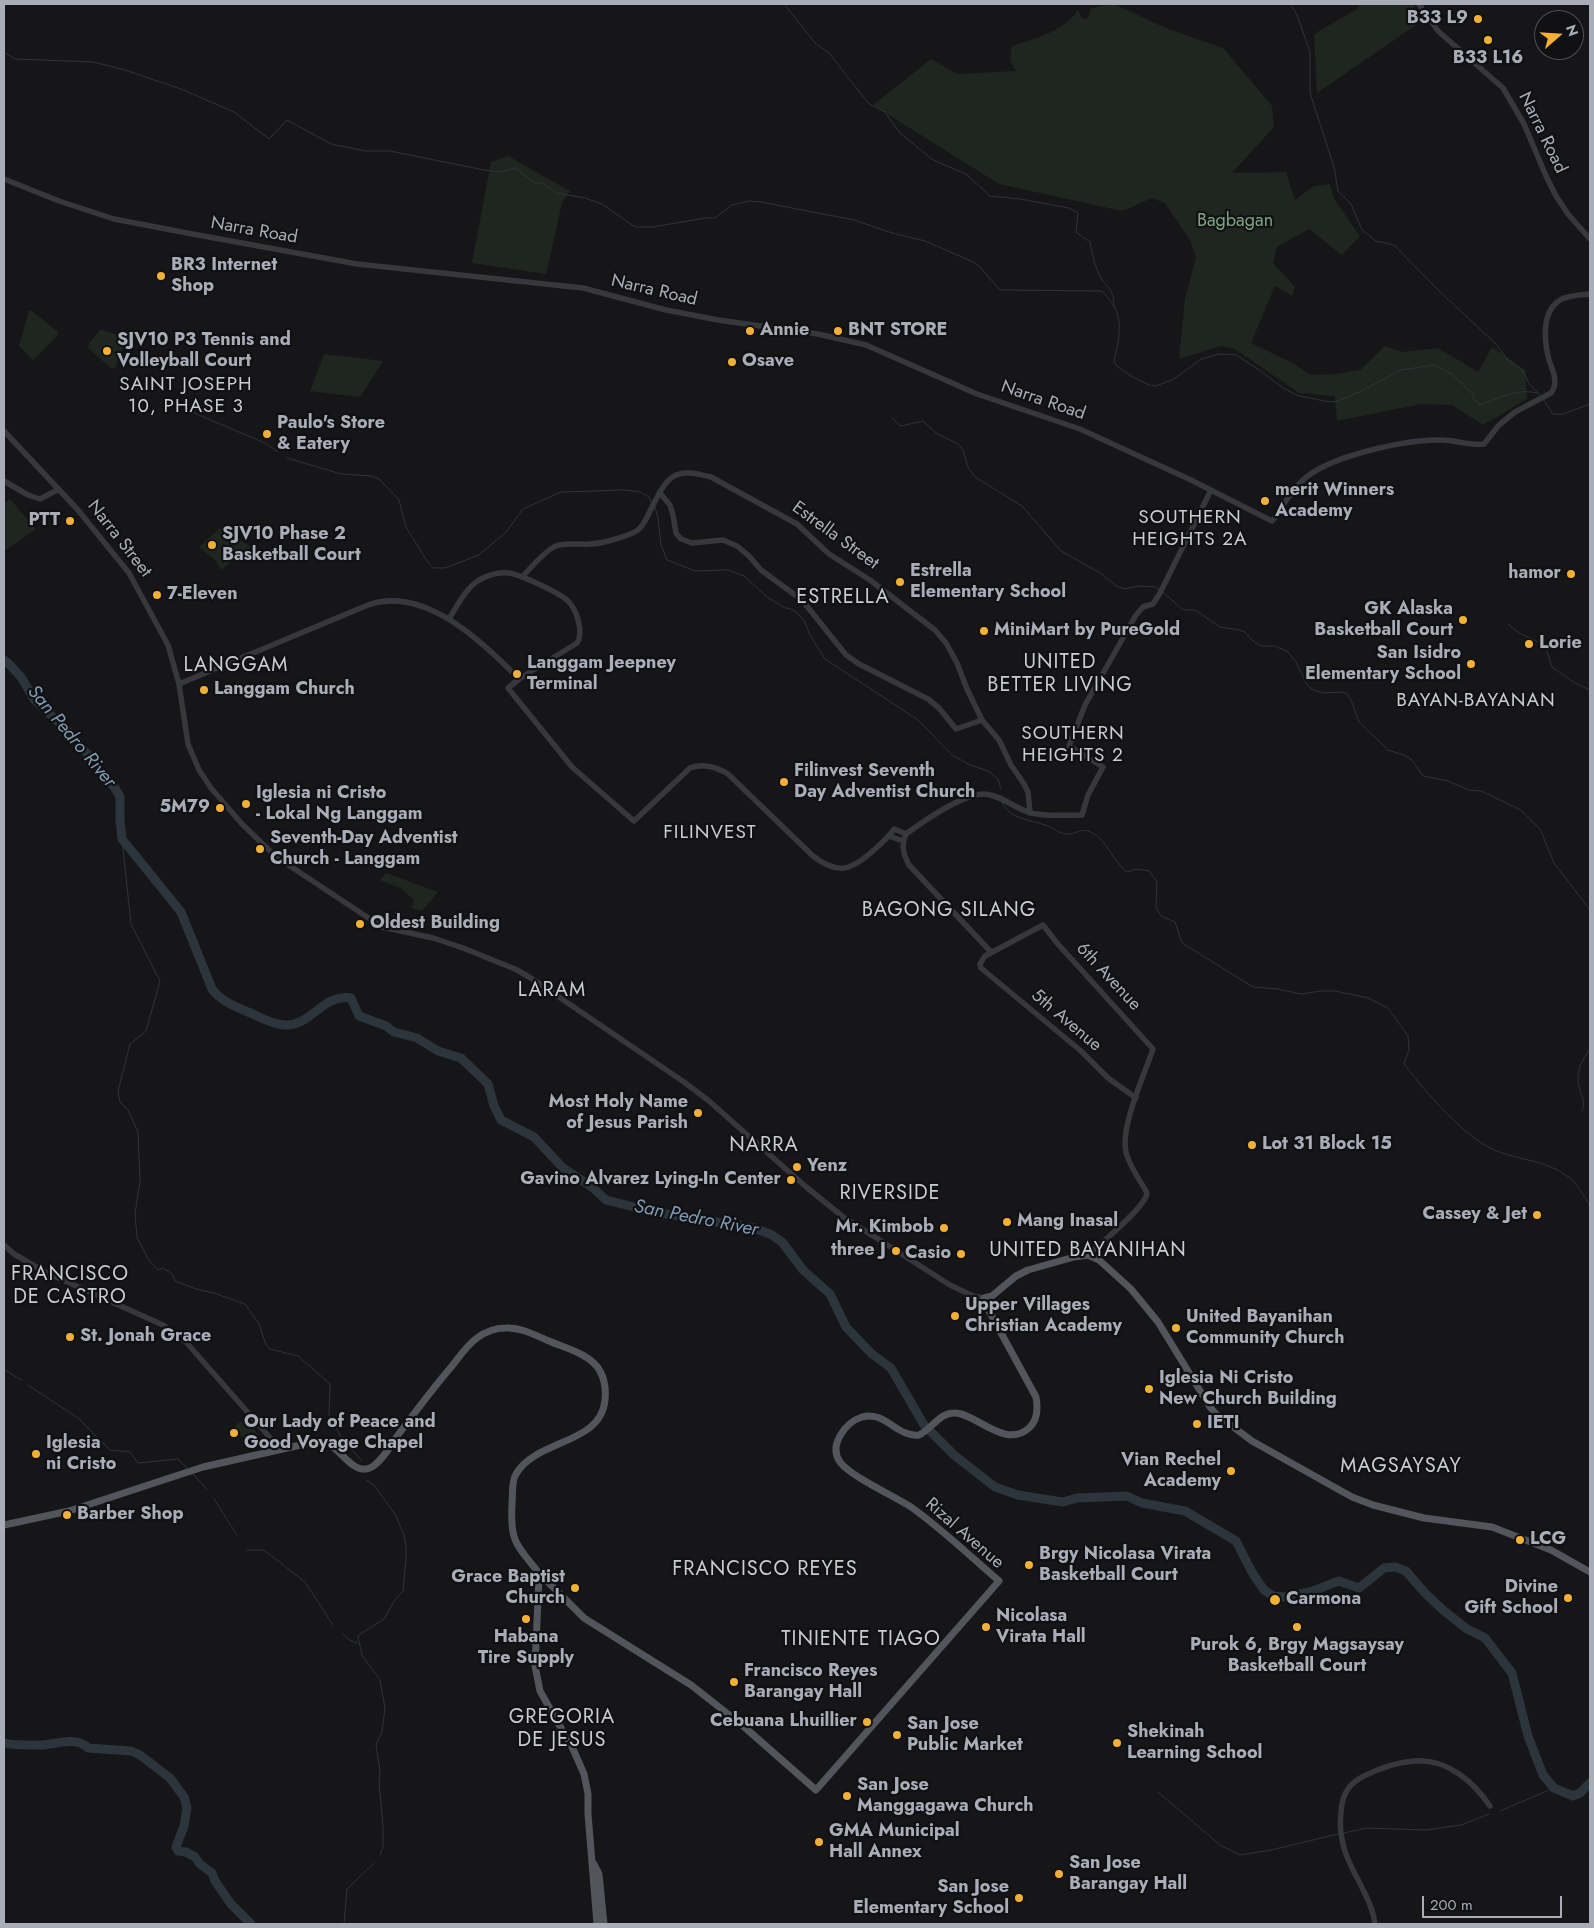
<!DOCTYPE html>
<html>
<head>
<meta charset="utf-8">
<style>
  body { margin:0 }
  #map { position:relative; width:1594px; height:1928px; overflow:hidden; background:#161618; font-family:Jost,sans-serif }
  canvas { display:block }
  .frame { position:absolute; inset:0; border:5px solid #a8adb8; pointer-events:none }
  .north { position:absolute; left:1534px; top:10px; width:50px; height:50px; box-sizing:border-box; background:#111113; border:1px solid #4d4f55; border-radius:50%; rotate:71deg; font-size:14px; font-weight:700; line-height:20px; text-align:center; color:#a8adb8 }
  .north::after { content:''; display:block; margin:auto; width:18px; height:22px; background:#f2b134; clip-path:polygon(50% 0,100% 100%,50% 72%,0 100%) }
  .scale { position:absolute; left:1422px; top:1896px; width:140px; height:22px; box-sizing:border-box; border:2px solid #a8adb8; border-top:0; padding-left:6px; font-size:15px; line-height:18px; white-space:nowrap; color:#a8adb8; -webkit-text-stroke:4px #111113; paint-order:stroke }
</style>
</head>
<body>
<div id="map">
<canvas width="1594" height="1928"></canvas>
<div class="frame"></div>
<div class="north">N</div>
<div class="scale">200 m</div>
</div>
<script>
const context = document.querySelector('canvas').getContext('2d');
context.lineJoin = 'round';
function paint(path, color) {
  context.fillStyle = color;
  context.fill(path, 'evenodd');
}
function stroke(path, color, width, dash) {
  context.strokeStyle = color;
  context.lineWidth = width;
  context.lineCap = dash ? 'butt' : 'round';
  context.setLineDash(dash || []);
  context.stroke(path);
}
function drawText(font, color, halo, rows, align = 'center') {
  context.font = font + ' Jost,sans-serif';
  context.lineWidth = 4.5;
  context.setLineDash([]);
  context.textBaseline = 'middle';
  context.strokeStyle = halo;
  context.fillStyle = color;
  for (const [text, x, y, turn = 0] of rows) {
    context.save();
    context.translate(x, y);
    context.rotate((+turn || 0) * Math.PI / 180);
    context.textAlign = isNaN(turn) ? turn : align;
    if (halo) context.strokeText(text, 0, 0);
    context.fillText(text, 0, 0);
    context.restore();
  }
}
const green = new Path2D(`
  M 1114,4 L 1168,29 L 1223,48 L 1272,106 L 1274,127 L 1232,173 L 1286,172 L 1295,200 L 1314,186 L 1330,184 L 1334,199 L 1360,236 L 1342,255 L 1309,229 L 1277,247 L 1273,263 L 1295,287 L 1292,296 L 1275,286 L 1251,343 L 1292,363 L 1311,375 L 1336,374 L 1360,370 L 1385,346 L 1402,352 L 1438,348 L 1478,372 L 1492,347 L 1525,370 L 1527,399 L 1483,425 L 1452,405 L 1421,404 L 1337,421 L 1335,396 L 1299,393 L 1235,349 L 1221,346 L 1179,359 L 1185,299 L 1196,257 L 1190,240 L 1165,203 L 1151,198 L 1137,205 L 1122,211 L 999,184 L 873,105 L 931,59 L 957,74 L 1016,71 L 1010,60 L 1012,46 C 1035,38 1064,32 1078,10 L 1082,19 L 1088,18 L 1091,8 Z
  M 1360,4 L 1413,4 L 1422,21 L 1317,93 L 1314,34 L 1357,9 Z
  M 508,156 L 570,191 L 562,203 L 546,274 L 472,263 L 491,162 Z
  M 29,311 L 32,311 L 58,332 L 58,335 L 33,360 L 19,346 Z
  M 101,329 L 126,338 L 115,368 L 112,369 L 88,348 L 89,343 Z
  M 324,354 L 383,361 L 360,397 L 310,391 Z
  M 10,499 L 36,529 L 4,551 L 4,504 Z
  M 220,528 L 251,547 L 221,570 L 216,561 L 199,547 Z
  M 386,873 L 438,892 L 422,911 L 412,908 L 414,900 L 402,889 L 380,880 Z
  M 245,1418 L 259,1435 L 248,1444 L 234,1427 Z`);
const stream = new Path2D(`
  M 784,4 L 816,44 L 829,53 L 869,104 L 885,112 L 900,133 L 933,160 L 966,174 L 990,196 L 1020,199 L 1069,208 L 1078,213 L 1076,232 L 1090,242 C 1092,254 1094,263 1099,274 C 1107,290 1113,285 1114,306
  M 1290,4 L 1297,15 L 1310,52 L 1310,93 L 1334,167 L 1338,191 L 1351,204 L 1362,230 L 1376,241 L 1394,245 L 1437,289 L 1496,344 L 1507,359 L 1524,372 L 1529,384 L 1541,396
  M 4,52 L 15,59 L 93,62 L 125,70 L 181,89 L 234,112 L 269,139 L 287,120 L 331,144 L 366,151 L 390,151 L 484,170 L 500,172 L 515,168 L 535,183 L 542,183 L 557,193 L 585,198 L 602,204 L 635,227 L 653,227 L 705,218 L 715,218 L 732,205 L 749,201 L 761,202 L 854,220 L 892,233 L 925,241 L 971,261 L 978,265 L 1000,290 L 1102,291 C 1126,315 1120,332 1114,362 L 1118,367 L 1133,377 L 1149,385 L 1156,386 L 1174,379 L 1201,359 L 1219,354 L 1236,355 L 1258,369 L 1283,388 L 1299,396 L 1330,402 L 1338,401 L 1361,391 L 1401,370 L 1434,365 L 1452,374 L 1472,393 L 1474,400 L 1480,405 C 1498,398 1518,388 1537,393
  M 1543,399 L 1553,414 L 1563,414 L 1590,404
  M 187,410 L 265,443 L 278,452
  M 892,418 L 901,426 L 923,421 L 936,433 L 958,444 L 963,450 L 968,467 L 975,477 L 1022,506 L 1061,551 L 1102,574 L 1116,586 L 1125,589 L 1137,586 L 1156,587 L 1159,590
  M 287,458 L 341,474 L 372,476 L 379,479 L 399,500 L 406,527 L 427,561 L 433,568 L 445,568 L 479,555 L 506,532 L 523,509 L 561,492 L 624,490 L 640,492 L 649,497 L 651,502
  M 655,507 L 658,518 L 661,545 L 667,560 L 695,571 L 728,570 L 744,576 L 767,597 L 785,608 L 791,609 L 797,613 L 804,620 L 809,633 L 825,659 L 918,720 L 952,755 L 968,764 L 990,772 L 998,779 L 1001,789
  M 1163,592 L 1183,610 L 1195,610 L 1220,627 L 1240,630 L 1245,632 L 1252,640 L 1261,646 L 1274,646 L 1287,651 L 1296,662 L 1307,685 L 1313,690 L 1324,693 L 1342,692 L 1347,694 L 1351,700 L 1359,722 L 1388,750 L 1404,755 L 1412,760 L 1423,776 L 1448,781 L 1469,790 L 1481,791 L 1521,810 L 1540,829 L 1554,863 L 1590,910
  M 1508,624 L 1519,633 L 1545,645 L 1552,667 L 1575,683 L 1590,690
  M 1002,802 C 1009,820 1033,820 1048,826 C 1055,829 1058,833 1066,834 C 1075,835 1082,827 1091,832 C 1108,841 1112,861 1127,872 L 1136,869 L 1149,871 L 1157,882 L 1156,907 L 1161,916 L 1175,922 L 1182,943 L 1253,987 L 1278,989 L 1301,994 L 1320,991 L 1335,991 L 1368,998 L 1388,1008 L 1408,1036 L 1409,1050 L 1404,1064 C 1427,1093 1456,1128 1488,1147 C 1512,1160 1545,1159 1567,1176 C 1577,1183 1584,1196 1590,1206
  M 122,839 L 131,924 L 160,981 L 146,1031 L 130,1044 L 118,1091 L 120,1102 L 128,1110 L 138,1132 L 140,1182 L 135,1214 L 137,1237 L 148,1259 L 158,1270 L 163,1268 L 172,1274 L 175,1281 L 196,1289 L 214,1293 L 245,1304 L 259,1324 L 266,1345 L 270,1349 L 298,1356 L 330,1384 L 329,1416 L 343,1440 L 361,1460
  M 1582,1111 C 1585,1104 1583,1098 1580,1091 C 1575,1073 1580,1063 1590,1049
  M 4,1369 L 21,1380
  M 28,1385 L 78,1418 L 110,1450 L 130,1452 L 138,1463 L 178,1459 L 187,1468
  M 193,1474 L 207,1489
  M 366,1480 L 375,1486 L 396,1516 L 404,1535 L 406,1547 L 406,1559 L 403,1591 L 394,1601 L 384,1619 L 359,1635 L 358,1637 L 362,1655 L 380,1680 L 385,1708 L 382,1732 L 376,1744 L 380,1771 L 379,1782 L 383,1826 L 383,1847 L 380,1855
  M 214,1499 L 237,1535
  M 247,1550 L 264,1550 L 305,1582 L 333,1625
  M 343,1634 L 349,1640 L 357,1643
  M 1158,1792 L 1220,1845 L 1240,1855 L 1271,1850 L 1338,1834
  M 1500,1811 L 1554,1788
  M 1344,1833 L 1366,1828 L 1426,1830 L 1461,1825 L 1489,1814
  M 344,1924 L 347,1889 L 374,1863`);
const river = new Path2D(`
  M 4,660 L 10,665 L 21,677 L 34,699 L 74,737 L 82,748 L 93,760 L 102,774 L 115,788 L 120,797 L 120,820 L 122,839 L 181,912 L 212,989 C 221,1001 234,1006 248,1012 C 260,1017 271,1024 284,1025 C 311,1027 323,993 351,998 L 359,1016 L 386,1026 L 394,1032 L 417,1038 L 438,1051 L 461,1058 L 488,1084 L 494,1106 L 501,1120 L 534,1137 L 563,1168 L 592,1187 L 606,1200 L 654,1212 L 754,1228 L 772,1235 L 782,1242 L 803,1270 L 830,1294 L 846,1327 L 872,1354 L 891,1368 L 924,1425 L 954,1455 L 995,1487 L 1018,1495 L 1063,1502 L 1077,1498 L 1127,1496 L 1142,1503 L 1185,1511 L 1236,1541 L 1253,1574 L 1264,1590 L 1273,1596 L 1285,1597 L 1310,1592 L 1339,1581 L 1359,1588 L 1384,1568 L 1395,1567 L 1406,1571 L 1424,1592 L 1443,1610 L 1467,1629 L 1485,1638 L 1512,1673 L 1528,1736 L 1543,1775 L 1554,1788 L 1573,1796 L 1580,1793 L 1590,1783
  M 4,1743 C 16,1746 31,1745 43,1745 C 56,1744 77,1736 88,1748 L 131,1751 L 140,1755 L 170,1778 L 184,1797 L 187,1808 L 184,1826 L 176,1847 L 178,1851 L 186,1852 L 195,1857 L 200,1864 L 212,1873 L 215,1881 L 231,1904 L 251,1924`);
const minor = new Path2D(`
  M 1419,4 L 1438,31 L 1503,88 L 1524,124 L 1546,176 L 1556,196 L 1568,214 L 1590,239
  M 4,179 L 59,201 L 114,219 L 187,233 L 357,264 L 583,288 L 666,310 L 718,320 L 818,334 L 866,345 L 977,394 L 1080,429 L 1191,480 L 1272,521 C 1282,508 1290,492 1302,481 C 1327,456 1407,439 1442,440 C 1456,440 1470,446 1484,444 L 1499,425 L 1515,412 L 1551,393 C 1560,381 1551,369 1548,356 C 1544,338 1542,311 1560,300 C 1569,295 1581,295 1590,294
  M 4,431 L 78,510 L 129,573 L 168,645 L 179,684 L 188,744 L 199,770 L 211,788 L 242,824 L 270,851 L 290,866 L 382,927 L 433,938 L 463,948 L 515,969 L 531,978 L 684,1082 L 709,1101 L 805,1186 L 842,1216 L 950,1285 L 973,1296 L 984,1298
  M 4,481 L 28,495 L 40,499 L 59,489
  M 660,493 L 670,505 L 673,515 L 676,533 L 681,539 L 692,543 L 723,540 L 737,546 L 749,556 L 761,570 L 802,600 L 846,655 L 859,664 L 928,699 L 939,708 L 956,729 L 982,720
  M 522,577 C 530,569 545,550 556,546 C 566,542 580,545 590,544 C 601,544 629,536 638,530 C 644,525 647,517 650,511 C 667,477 672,466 711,477 L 797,524 L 829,554 L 870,580 L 935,630 L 946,643 L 957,663 L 967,689 L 982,720 L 999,740 L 1011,765 L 1024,784 L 1028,792 L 1030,813
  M 449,619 C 457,606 465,589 479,580 C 488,575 498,572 508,573 C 520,574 559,593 567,600 C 577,609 584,632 577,643 L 519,679 L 508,688 L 572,767 L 634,821 L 690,768 C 702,763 717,767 728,774 L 813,856 C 839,876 852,870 875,849 C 882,843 889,837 894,829 L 906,834
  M 179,684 L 368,605 C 424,585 483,642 519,679
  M 889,836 L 903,841
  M 991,952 L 909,865 C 903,853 901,846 906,834 C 924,821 963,793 985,794 C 1000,795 1013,807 1028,812 C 1044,817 1065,815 1082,815 L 1088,795 L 1103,767 L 1069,746 L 1085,705 L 1136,615 L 1143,607 L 1153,604 L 1160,593 L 1211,490
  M 4,1245 L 14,1254 L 45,1272 L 163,1325 L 186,1342 L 279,1448
  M 1088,1255 C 1100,1244 1146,1207 1147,1193 C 1140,1180 1129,1166 1126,1152 C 1120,1127 1145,1073 1153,1049 L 1057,943 L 1043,925 L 985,956 L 980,964 L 981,968 L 1081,1051 L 1108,1078 L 1136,1098
  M 1375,1924 C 1371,1894 1347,1869 1342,1839 C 1340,1830 1340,1821 1341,1812 C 1342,1795 1348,1784 1364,1776 C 1380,1768 1397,1762 1415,1761 C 1447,1759 1473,1781 1490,1806`);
const major = new Path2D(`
  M 4,1525 L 69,1511 L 203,1467 L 305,1444 C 313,1443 321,1441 328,1444 C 342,1450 354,1477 372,1467 C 383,1460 391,1445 398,1435 C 416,1411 433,1388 452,1366 C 460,1356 467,1345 477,1338 C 485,1332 496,1328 506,1328 C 520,1327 535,1335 549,1341 C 565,1348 591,1354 600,1371 C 605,1380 606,1390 605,1400 C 601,1445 536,1439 516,1474 C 511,1482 513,1495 512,1504 C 510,1542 516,1544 538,1572 L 539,1577 L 535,1666 L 540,1691 L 573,1749 L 584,1774 L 588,1794 L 588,1814 L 597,1924
  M 538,1572 L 584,1618 L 691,1685 L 742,1725 L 816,1790 L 999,1581 C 970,1556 942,1529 911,1507 C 894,1496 850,1476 840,1462 C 828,1445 846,1422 862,1417 C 884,1410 898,1438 919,1435 C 931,1430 939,1413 954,1413 C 975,1412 1005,1450 1029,1428 C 1038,1420 1038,1408 1036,1397 L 988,1309 L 984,1298 L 992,1296 L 1016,1276 L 1028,1270 L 1074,1257 L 1088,1255 L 1099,1260 L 1131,1289 L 1158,1322 L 1210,1407 L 1216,1414 L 1252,1441 L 1352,1497 L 1373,1505 L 1424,1518 L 1492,1527 L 1551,1550 L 1590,1572
  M 594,1864 L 599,1874 L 604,1924`);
const markers = [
  [1478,19,5,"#f2b134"],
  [1488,40,5,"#f2b134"],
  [161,276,5,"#f2b134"],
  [750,331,5,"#f2b134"],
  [838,331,5,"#f2b134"],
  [107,351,5,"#f2b134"],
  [732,362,5,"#f2b134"],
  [267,434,5,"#f2b134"],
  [1265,501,5,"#f2b134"],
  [70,521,5,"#f2b134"],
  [212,545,5,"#f2b134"],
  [1571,574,5,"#f2b134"],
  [900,582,5,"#f2b134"],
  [157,595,5,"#f2b134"],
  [1463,620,5,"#f2b134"],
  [984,631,5,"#f2b134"],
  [1529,644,5,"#f2b134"],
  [1471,664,5,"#f2b134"],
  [517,674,5,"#f2b134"],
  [204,690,5,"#f2b134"],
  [784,782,5,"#f2b134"],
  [246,804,5,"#f2b134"],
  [220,808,5,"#f2b134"],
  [260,849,5,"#f2b134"],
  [360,924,5,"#f2b134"],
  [698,1113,5,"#f2b134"],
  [1252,1145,5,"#f2b134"],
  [797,1167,5,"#f2b134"],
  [791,1180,5,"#f2b134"],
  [1537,1215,5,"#f2b134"],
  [1007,1222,5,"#f2b134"],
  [944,1228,5,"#f2b134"],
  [896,1251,5,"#f2b134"],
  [961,1254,5,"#f2b134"],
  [955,1316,5,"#f2b134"],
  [1176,1328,5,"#f2b134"],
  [70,1337,5,"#f2b134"],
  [1149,1389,5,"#f2b134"],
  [1197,1424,5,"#f2b134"],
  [234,1433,5,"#f2b134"],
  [36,1454,5,"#f2b134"],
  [1231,1471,5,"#f2b134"],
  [67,1515,5,"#f2b134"],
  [1520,1540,5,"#f2b134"],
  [1029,1565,5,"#f2b134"],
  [575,1588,5,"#f2b134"],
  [1568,1598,5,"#f2b134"],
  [1275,1600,6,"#f2b134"],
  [526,1619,5,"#f2b134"],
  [986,1627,5,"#f2b134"],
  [1297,1627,5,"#f2b134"],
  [734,1682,5,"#f2b134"],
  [867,1722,5,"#f2b134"],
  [897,1735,5,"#f2b134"],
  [1117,1743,5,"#f2b134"],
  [847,1796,5,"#f2b134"],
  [819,1842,5,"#f2b134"],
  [1059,1874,5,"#f2b134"],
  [1019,1898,5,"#f2b134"]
];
const poiNames = [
  ["B33 L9",1468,19,"right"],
  ["B33 L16",1488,59,"center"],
  ["BR3 Internet",171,266],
  ["Shop",171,287],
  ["Annie",760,331],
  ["BNT STORE",848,331],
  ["SJV10 P3 Tennis and",117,341],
  ["Volleyball Court",117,362],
  ["Osave",742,362],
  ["Paulo's Store",277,424],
  ["& Eatery",277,445],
  ["merit Winners",1275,491],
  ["Academy",1275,512],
  ["PTT",60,521,"right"],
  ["SJV10 Phase 2",222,535],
  ["Basketball Court",222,556],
  ["Estrella",910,572],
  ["Elementary School",910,593],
  ["hamor",1561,574,"right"],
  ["7-Eleven",167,595],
  ["GK Alaska",1453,610,"right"],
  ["Basketball Court",1453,631,"right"],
  ["MiniMart by PureGold",994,631],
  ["Lorie",1539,644],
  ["San Isidro",1461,654,"right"],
  ["Elementary School",1461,675,"right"],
  ["Langgam Jeepney",527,664],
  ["Terminal",527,685],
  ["Langgam Church",214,690],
  ["Filinvest Seventh",794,772],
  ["Day Adventist Church",794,793],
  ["Iglesia ni Cristo",256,794],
  ["- Lokal Ng Langgam",256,815],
  ["5M79",210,808,"right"],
  ["Seventh-Day Adventist",270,839],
  ["Church - Langgam",270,860],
  ["Oldest Building",370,924],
  ["Most Holy Name",688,1103,"right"],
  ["of Jesus Parish",688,1124,"right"],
  ["Lot 31 Block 15",1262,1145],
  ["Yenz",807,1167],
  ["Gavino Alvarez Lying-In Center",781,1180,"right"],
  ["Cassey & Jet",1527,1215,"right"],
  ["Mang Inasal",1017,1222],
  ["Mr. Kimbob",934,1228,"right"],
  ["three J",886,1251,"right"],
  ["Casio",951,1254,"right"],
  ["Upper Villages",965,1306],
  ["Christian Academy",965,1327],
  ["United Bayanihan",1186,1318],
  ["Community Church",1186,1339],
  ["St. Jonah Grace",80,1337],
  ["Iglesia Ni Cristo",1159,1379],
  ["New Church Building",1159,1400],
  ["Our Lady of Peace and",244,1423],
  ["Good Voyage Chapel",244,1444],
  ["IETI",1207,1424],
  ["Iglesia",46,1444],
  ["ni Cristo",46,1465],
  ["Vian Rechel",1221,1461,"right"],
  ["Academy",1221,1482,"right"],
  ["Barber Shop",77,1515],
  ["LCG",1530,1540],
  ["Brgy Nicolasa Virata",1039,1555],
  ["Basketball Court",1039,1576],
  ["Grace Baptist",565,1578,"right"],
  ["Church",565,1599,"right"],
  ["Divine",1558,1588,"right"],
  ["Gift School",1558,1609,"right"],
  ["Carmona",1286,1600],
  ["Nicolasa",996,1617],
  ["Virata Hall",996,1638],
  ["Habana",526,1638,"center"],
  ["Tire Supply",526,1659,"center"],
  ["Purok 6, Brgy Magsaysay",1297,1646,"center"],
  ["Basketball Court",1297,1667,"center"],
  ["Francisco Reyes",744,1672],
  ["Barangay Hall",744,1693],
  ["Cebuana Lhuillier",857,1722,"right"],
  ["San Jose",907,1725],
  ["Public Market",907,1746],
  ["Shekinah",1127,1733],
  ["Learning School",1127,1754],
  ["San Jose",857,1786],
  ["Manggagawa Church",857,1807],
  ["GMA Municipal",829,1832],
  ["Hall Annex",829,1853],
  ["San Jose",1069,1864],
  ["Barangay Hall",1069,1885],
  ["San Jose",1009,1888,"right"],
  ["Elementary School",1009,1909,"right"]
];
const streetNames = [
  ["Narra Road",1542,133,64],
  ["Narra Road",254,231,10],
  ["Narra Road",654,291,13],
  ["Narra Road",1043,401,19],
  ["Estrella Street",835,536,36],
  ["Narra Street",119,539,52],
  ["6th Avenue",1108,977,47],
  ["5th Avenue",1066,1021,40],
  ["Rizal Avenue",964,1534,41]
];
const parkNames = [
  ["Bagbagan",1235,222]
];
const neighbourhoodNames = [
  ["SAINT JOSEPH",186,385],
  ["10, PHASE 3",186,407],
  ["SOUTHERN",1190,518],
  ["HEIGHTS 2A",1190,540],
  ["BAYAN-BAYANAN",1476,701],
  ["SOUTHERN",1073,734],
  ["HEIGHTS 2",1073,756],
  ["FILINVEST",710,833]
];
const waterNames = [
  ["San Pedro River",71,737,50],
  ["San Pedro River",696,1219,11]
];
const quarterNames = [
  ["ESTRELLA",843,598],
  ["UNITED",1060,663],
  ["BETTER LIVING",1060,686],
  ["LANGGAM",236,666],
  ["BAGONG SILANG",949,911],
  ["LARAM",552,991],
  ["NARRA",764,1146],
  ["RIVERSIDE",890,1194],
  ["UNITED BAYANIHAN",1088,1251],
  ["FRANCISCO",70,1275],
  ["DE CASTRO",70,1298],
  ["MAGSAYSAY",1401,1467],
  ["FRANCISCO REYES",765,1570],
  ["TINIENTE TIAGO",861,1640],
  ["GREGORIA",562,1718],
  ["DE JESUS",562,1741]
];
paint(green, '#1e261f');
stroke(stream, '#2c353c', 1);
stroke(river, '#2c353c', 9);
stroke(minor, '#37383d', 5.5);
stroke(major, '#53555c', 7);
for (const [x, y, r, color] of markers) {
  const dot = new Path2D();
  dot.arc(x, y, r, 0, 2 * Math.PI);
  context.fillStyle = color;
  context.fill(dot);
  stroke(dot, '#111113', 2);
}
drawText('bold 18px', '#a8adb8', '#111113', poiNames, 'left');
drawText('18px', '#a8adb8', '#111113', streetNames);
drawText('18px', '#7fa381', '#111113', parkNames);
context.letterSpacing = '1px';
drawText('19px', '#c9ccd4', '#111113', neighbourhoodNames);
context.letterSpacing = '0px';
drawText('italic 19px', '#7f9bb3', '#111113', waterNames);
context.letterSpacing = '1px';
drawText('20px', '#c9ccd4', '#111113', quarterNames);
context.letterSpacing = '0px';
</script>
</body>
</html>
